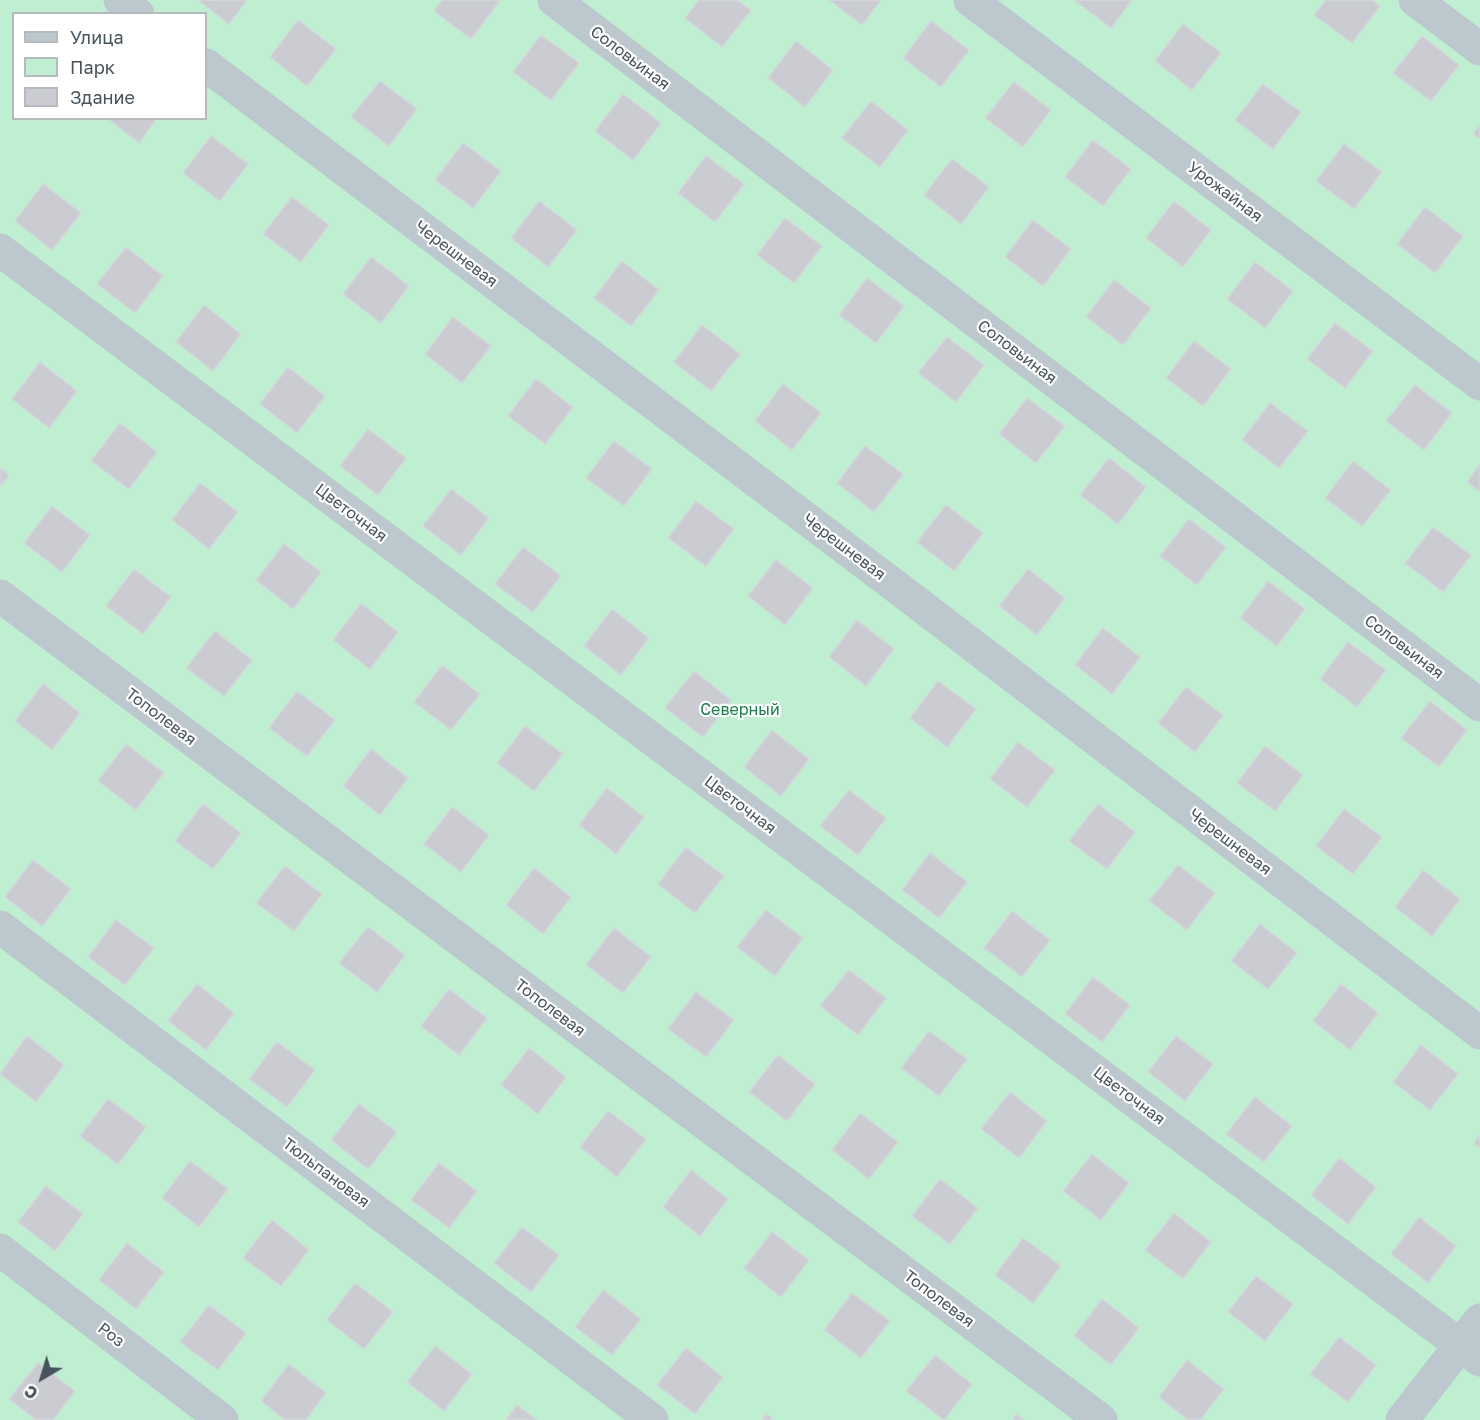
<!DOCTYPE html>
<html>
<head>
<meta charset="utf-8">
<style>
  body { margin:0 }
  #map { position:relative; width:1480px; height:1420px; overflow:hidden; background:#f2f0f0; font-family:"Golos Text",sans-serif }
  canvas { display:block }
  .legend { position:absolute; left:12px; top:12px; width:195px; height:108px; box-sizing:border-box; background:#fff; border:2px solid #b5babe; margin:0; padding:8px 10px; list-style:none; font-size:18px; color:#47535d }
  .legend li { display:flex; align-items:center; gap:12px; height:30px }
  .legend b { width:30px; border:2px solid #b5babe }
  .north { position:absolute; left:12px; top:1348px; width:60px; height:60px; -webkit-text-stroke:4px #fff; paint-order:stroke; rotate:218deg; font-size:16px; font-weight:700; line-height:24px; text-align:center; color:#47535d }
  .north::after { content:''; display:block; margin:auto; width:21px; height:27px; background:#47535d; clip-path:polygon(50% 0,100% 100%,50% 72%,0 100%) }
</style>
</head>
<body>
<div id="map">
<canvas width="1480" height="1420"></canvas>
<ul class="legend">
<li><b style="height:8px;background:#bdc7ce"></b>Улица</li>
<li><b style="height:16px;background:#beefd0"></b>Парк</li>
<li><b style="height:16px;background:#caccd2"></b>Здание</li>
</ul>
<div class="north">С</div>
</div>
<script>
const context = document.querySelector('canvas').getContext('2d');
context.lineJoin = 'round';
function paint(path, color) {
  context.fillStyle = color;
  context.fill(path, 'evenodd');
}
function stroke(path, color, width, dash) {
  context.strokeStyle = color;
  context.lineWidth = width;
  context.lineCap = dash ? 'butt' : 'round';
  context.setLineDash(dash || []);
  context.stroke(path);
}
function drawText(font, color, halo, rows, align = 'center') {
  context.font = font + ' "Golos Text",sans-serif';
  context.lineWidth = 4.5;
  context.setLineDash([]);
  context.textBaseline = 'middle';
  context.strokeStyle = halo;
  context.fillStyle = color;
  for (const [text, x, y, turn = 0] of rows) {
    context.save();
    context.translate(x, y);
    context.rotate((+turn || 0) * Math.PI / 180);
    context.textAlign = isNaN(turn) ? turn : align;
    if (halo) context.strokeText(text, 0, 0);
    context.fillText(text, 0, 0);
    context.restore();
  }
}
const green = new Path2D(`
  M 0,0 L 1480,0 L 1480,1420 L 0,1420 ZM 14,14 L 206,14 L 206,118 L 14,118 Z`);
const building = new Path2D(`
  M 198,0 L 247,0 L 229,24 Z
  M 442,0 L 496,0 L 499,2 L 471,39 L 434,11 Z
  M 699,0 L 737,0 L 751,10 L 722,47 L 685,18 Z
  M 829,0 L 881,0 L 862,25 Z
  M 1074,0 L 1132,0 L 1111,28 Z
  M 1326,0 L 1372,0 L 1380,6 L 1352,43 L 1314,15 Z
  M 298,20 L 336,49 L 307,86 L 270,57 Z
  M 931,21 L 969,50 L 941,87 L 903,58 Z
  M 1183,24 L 1221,53 L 1192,90 L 1155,61 Z
  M 541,35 L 579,63 L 551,100 L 513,72 Z
  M 1422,36 L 1459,65 L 1431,101 L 1393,73 Z
  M 796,41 L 833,70 L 805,107 L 768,78 Z
  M 380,81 L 417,109 L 389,146 L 351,117 Z
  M 1014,82 L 1051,110 L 1023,147 L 985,118 Z
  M 1263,84 L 1301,112 L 1273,149 L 1235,120 Z
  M 623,94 L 661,123 L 633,160 L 595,131 Z
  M 871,101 L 908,130 L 880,167 L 842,138 Z
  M 107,118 L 157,118 L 139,143 Z
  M 1480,125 L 1480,139 L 1473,134 Z
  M 211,136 L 248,164 L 220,201 L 183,173 Z
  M 1093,140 L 1131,169 L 1103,206 L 1065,177 Z
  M 463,143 L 501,171 L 473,208 L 435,180 Z
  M 1344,144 L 1382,172 L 1354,209 L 1316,181 Z
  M 706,156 L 744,184 L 715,222 L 678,193 Z
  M 952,159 L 989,187 L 961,224 L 924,195 Z
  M 43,184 L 81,213 L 52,250 L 15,221 Z
  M 292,197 L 329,225 L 301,262 L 263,234 Z
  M 539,201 L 577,230 L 548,267 L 511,238 Z
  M 1174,201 L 1211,230 L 1183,267 L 1146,238 Z
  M 1425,207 L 1463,236 L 1435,273 L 1397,244 Z
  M 785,218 L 822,246 L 794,283 L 757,255 Z
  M 1033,220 L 1071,249 L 1043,286 L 1005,257 Z
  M 126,247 L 163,276 L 135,313 L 97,284 Z
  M 371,257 L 409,286 L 381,323 L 343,294 Z
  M 622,261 L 659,290 L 631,326 L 594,298 Z
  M 1255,262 L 1293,291 L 1265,328 L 1227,299 Z
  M 867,278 L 904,306 L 876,343 L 839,315 Z
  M 1114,280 L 1151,308 L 1123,345 L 1086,317 Z
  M 204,305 L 241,334 L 213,371 L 176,342 Z
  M 453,317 L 491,346 L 462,383 L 425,354 Z
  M 1335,323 L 1373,351 L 1345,388 L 1307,359 Z
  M 702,325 L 740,354 L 711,391 L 674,362 Z
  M 947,337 L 984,365 L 956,402 L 918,373 Z
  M 1194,341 L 1231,369 L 1203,406 L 1166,378 Z
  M 40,362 L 77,391 L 49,428 L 12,399 Z
  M 288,367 L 325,396 L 297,433 L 260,404 Z
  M 536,379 L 573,407 L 545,444 L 508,416 Z
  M 783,384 L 821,413 L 792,450 L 755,421 Z
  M 1415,385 L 1452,413 L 1424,450 L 1386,421 Z
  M 1027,398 L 1065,426 L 1036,463 L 999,434 Z
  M 1270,403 L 1308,431 L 1279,468 L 1242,440 Z
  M 120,423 L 157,452 L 129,489 L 91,461 Z
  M 368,429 L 406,458 L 378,495 L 340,466 Z
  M 614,441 L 652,469 L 624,506 L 586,478 Z
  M 865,446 L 903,474 L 874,512 L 837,483 Z
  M 1109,458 L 1146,487 L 1118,524 L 1080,495 Z
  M 1353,461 L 1391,490 L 1362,526 L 1325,498 Z
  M 1480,465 L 1480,492 L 1467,482 Z
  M 0,468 L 9,475 L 0,486 Z
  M 200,483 L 238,512 L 209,549 L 172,520 Z
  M 451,489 L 489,518 L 461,555 L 423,526 Z
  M 696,501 L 734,529 L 706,566 L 668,538 Z
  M 946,505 L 983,533 L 954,571 L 917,542 Z
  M 52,506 L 90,535 L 62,572 L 24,543 Z
  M 1189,519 L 1226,547 L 1197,585 L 1160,556 Z
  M 1433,527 L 1471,555 L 1443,592 L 1405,563 Z
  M 284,544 L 321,572 L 293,609 L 256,580 Z
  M 523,547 L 561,576 L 533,612 L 495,584 Z
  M 776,560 L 813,588 L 785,625 L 748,596 Z
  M 134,569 L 171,597 L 143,634 L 106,606 Z
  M 1028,569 L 1065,598 L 1037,635 L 999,606 Z
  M 1268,581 L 1305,609 L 1277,646 L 1240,618 Z
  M 361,603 L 398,632 L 370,669 L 333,640 Z
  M 612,609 L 649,638 L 621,675 L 584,646 Z
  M 857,620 L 894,649 L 866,686 L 829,657 Z
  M 1103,628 L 1140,657 L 1112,694 L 1075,665 Z
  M 215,631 L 252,660 L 224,696 L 186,668 Z
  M 1348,642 L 1386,670 L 1357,707 L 1320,679 Z
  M 442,665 L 480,694 L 451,730 L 414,702 Z
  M 694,671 L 731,700 L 703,737 L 665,708 Z
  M 938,681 L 976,709 L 947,747 L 910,718 Z
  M 43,684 L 80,713 L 52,750 L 15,721 Z
  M 1186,687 L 1223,715 L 1195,752 L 1158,723 Z
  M 297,691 L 335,720 L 307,756 L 269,728 Z
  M 1430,701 L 1467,730 L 1439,767 L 1401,738 Z
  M 525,726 L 563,754 L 534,791 L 497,763 Z
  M 772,730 L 809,759 L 781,796 L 744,767 Z
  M 1018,742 L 1055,770 L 1027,807 L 990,779 Z
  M 126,744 L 164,773 L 136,810 L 98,781 Z
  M 1265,746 L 1303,775 L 1275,811 L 1237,783 Z
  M 371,749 L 408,778 L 380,815 L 343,786 Z
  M 607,788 L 644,817 L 616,854 L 579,825 Z
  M 849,790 L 886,818 L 858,855 L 820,826 Z
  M 203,804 L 241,833 L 213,869 L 175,841 Z
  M 1098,804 L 1135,832 L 1107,869 L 1069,841 Z
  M 452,807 L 489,835 L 461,872 L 424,844 Z
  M 1344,809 L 1382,837 L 1353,874 L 1316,846 Z
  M 686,847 L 724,876 L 695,913 L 658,884 Z
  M 930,853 L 967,882 L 939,918 L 902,890 Z
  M 33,860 L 71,889 L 42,926 L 5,897 Z
  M 1178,865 L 1215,893 L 1187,930 L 1149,901 Z
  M 285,866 L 322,894 L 294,931 L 256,903 Z
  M 534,868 L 571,897 L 543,934 L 506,905 Z
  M 1423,870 L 1460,899 L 1432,936 L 1395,907 Z
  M 766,910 L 803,938 L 775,976 L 737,947 Z
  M 1012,911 L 1050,940 L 1022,977 L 984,948 Z
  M 116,920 L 154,948 L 125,985 L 88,957 Z
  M 1260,924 L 1297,953 L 1268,989 L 1231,961 Z
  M 368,927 L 405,955 L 377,992 L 339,963 Z
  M 614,928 L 651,957 L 623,993 L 586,965 Z
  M 849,970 L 886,998 L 858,1035 L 820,1006 Z
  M 1093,977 L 1130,1005 L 1102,1042 L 1065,1014 Z
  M 197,984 L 234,1013 L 206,1050 L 168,1021 Z
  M 1341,984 L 1378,1013 L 1350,1050 L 1313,1021 Z
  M 449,989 L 487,1018 L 459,1055 L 421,1026 Z
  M 696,992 L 734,1020 L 706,1057 L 668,1029 Z
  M 929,1031 L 967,1059 L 939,1096 L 901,1068 Z
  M 27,1036 L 64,1065 L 36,1102 L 0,1074 Z
  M 1176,1036 L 1213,1064 L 1185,1101 L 1148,1072 Z
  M 277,1042 L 315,1070 L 287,1107 L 249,1079 Z
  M 1421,1045 L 1458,1074 L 1430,1110 L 1393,1082 Z
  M 529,1048 L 566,1077 L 538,1114 L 501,1085 Z
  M 778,1055 L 815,1084 L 787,1121 L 749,1092 Z
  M 1010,1092 L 1047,1121 L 1019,1158 L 981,1129 Z
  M 1255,1097 L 1292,1126 L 1264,1162 L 1226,1134 Z
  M 108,1099 L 146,1127 L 118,1164 L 80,1136 Z
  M 359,1104 L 397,1132 L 368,1169 L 331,1140 Z
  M 608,1111 L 646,1139 L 617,1177 L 580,1147 Z
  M 860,1113 L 898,1142 L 869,1179 L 832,1150 Z
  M 1480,1135 L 1480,1148 L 1474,1143 Z
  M 1092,1154 L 1129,1183 L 1101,1220 L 1063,1191 Z
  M 1339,1158 L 1376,1187 L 1348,1224 L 1311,1195 Z
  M 190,1161 L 228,1189 L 199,1227 L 162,1198 Z
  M 439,1163 L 477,1191 L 449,1228 L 411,1200 Z
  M 691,1170 L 728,1199 L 700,1236 L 663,1207 Z
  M 940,1179 L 978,1208 L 950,1244 L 912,1216 Z
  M 46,1186 L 83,1214 L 55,1251 L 18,1222 Z
  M 1174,1213 L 1211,1242 L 1183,1279 L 1145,1250 Z
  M 1419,1217 L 1456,1246 L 1428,1283 L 1391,1254 Z
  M 272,1220 L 309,1250 L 281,1286 L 243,1258 Z
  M 522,1227 L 559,1255 L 531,1292 L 494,1263 Z
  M 772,1232 L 809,1260 L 781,1297 L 744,1268 Z
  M 1023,1238 L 1061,1266 L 1033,1303 L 995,1275 Z
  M 127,1243 L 164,1272 L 136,1309 L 99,1280 Z
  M 1256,1276 L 1293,1304 L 1265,1341 L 1228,1312 Z
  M 355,1283 L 393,1312 L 364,1349 L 327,1320 Z
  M 603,1290 L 641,1319 L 612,1355 L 575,1327 Z
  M 852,1293 L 890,1321 L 861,1358 L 824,1330 Z
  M 1102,1299 L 1139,1328 L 1111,1365 L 1074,1336 Z
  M 209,1305 L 246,1333 L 218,1370 L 180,1342 Z
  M 1339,1337 L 1376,1365 L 1348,1402 L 1310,1374 Z
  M 435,1346 L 472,1374 L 444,1411 L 407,1382 Z
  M 686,1348 L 723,1377 L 695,1414 L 657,1385 Z
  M 935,1355 L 972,1384 L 944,1420 L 906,1391 Z
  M 1187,1360 L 1224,1389 L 1200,1420 L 1188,1420 L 1159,1397 Z
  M 38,1363 L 75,1391 L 53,1420 L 36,1420 L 9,1399 Z
  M 289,1364 L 326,1393 L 306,1420 L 285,1420 L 261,1401 Z
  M 517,1405 L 537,1420 L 506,1420 Z
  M 766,1414 L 774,1420 L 762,1420 Z
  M 1016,1414 L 1024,1420 L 1012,1420 Z`);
const street = new Path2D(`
  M 120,0 L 138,14
  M 554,0 L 1480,705
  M 970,0 L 1480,384
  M 1415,0 L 1480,49
  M 206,65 L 907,595 L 1480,1033
  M 0,250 L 1480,1360
  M 0,596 L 1101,1420
  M 0,927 L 652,1420
  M 0,1250 L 222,1420
  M 1402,1420 L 1480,1320`);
const streetNames = [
  ["Соловьиная",630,58,37],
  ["Урожайная",1225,192,37],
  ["Черешневая",456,254,37],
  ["Соловьиная",1017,352,37],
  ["Цветочная",351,513,37],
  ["Черешневая",844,547,37],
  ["Соловьиная",1404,647,37],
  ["Тополевая",161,717,37],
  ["Цветочная",740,805,37],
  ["Черешневая",1230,842,37],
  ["Тополевая",550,1008,37],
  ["Цветочная",1129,1096,37],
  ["Тюльпановая",326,1173,37],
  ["Тополевая",939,1299,37],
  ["Роз",111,1335,37]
];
const parkNames = [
  ["Северный",740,710]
];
paint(green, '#beefd0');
paint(building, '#caccd2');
stroke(building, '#d4d6db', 1.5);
stroke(street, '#bdc7ce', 33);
drawText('16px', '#47535d', '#fff', streetNames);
drawText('16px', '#17804a', '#fff', parkNames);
</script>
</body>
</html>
